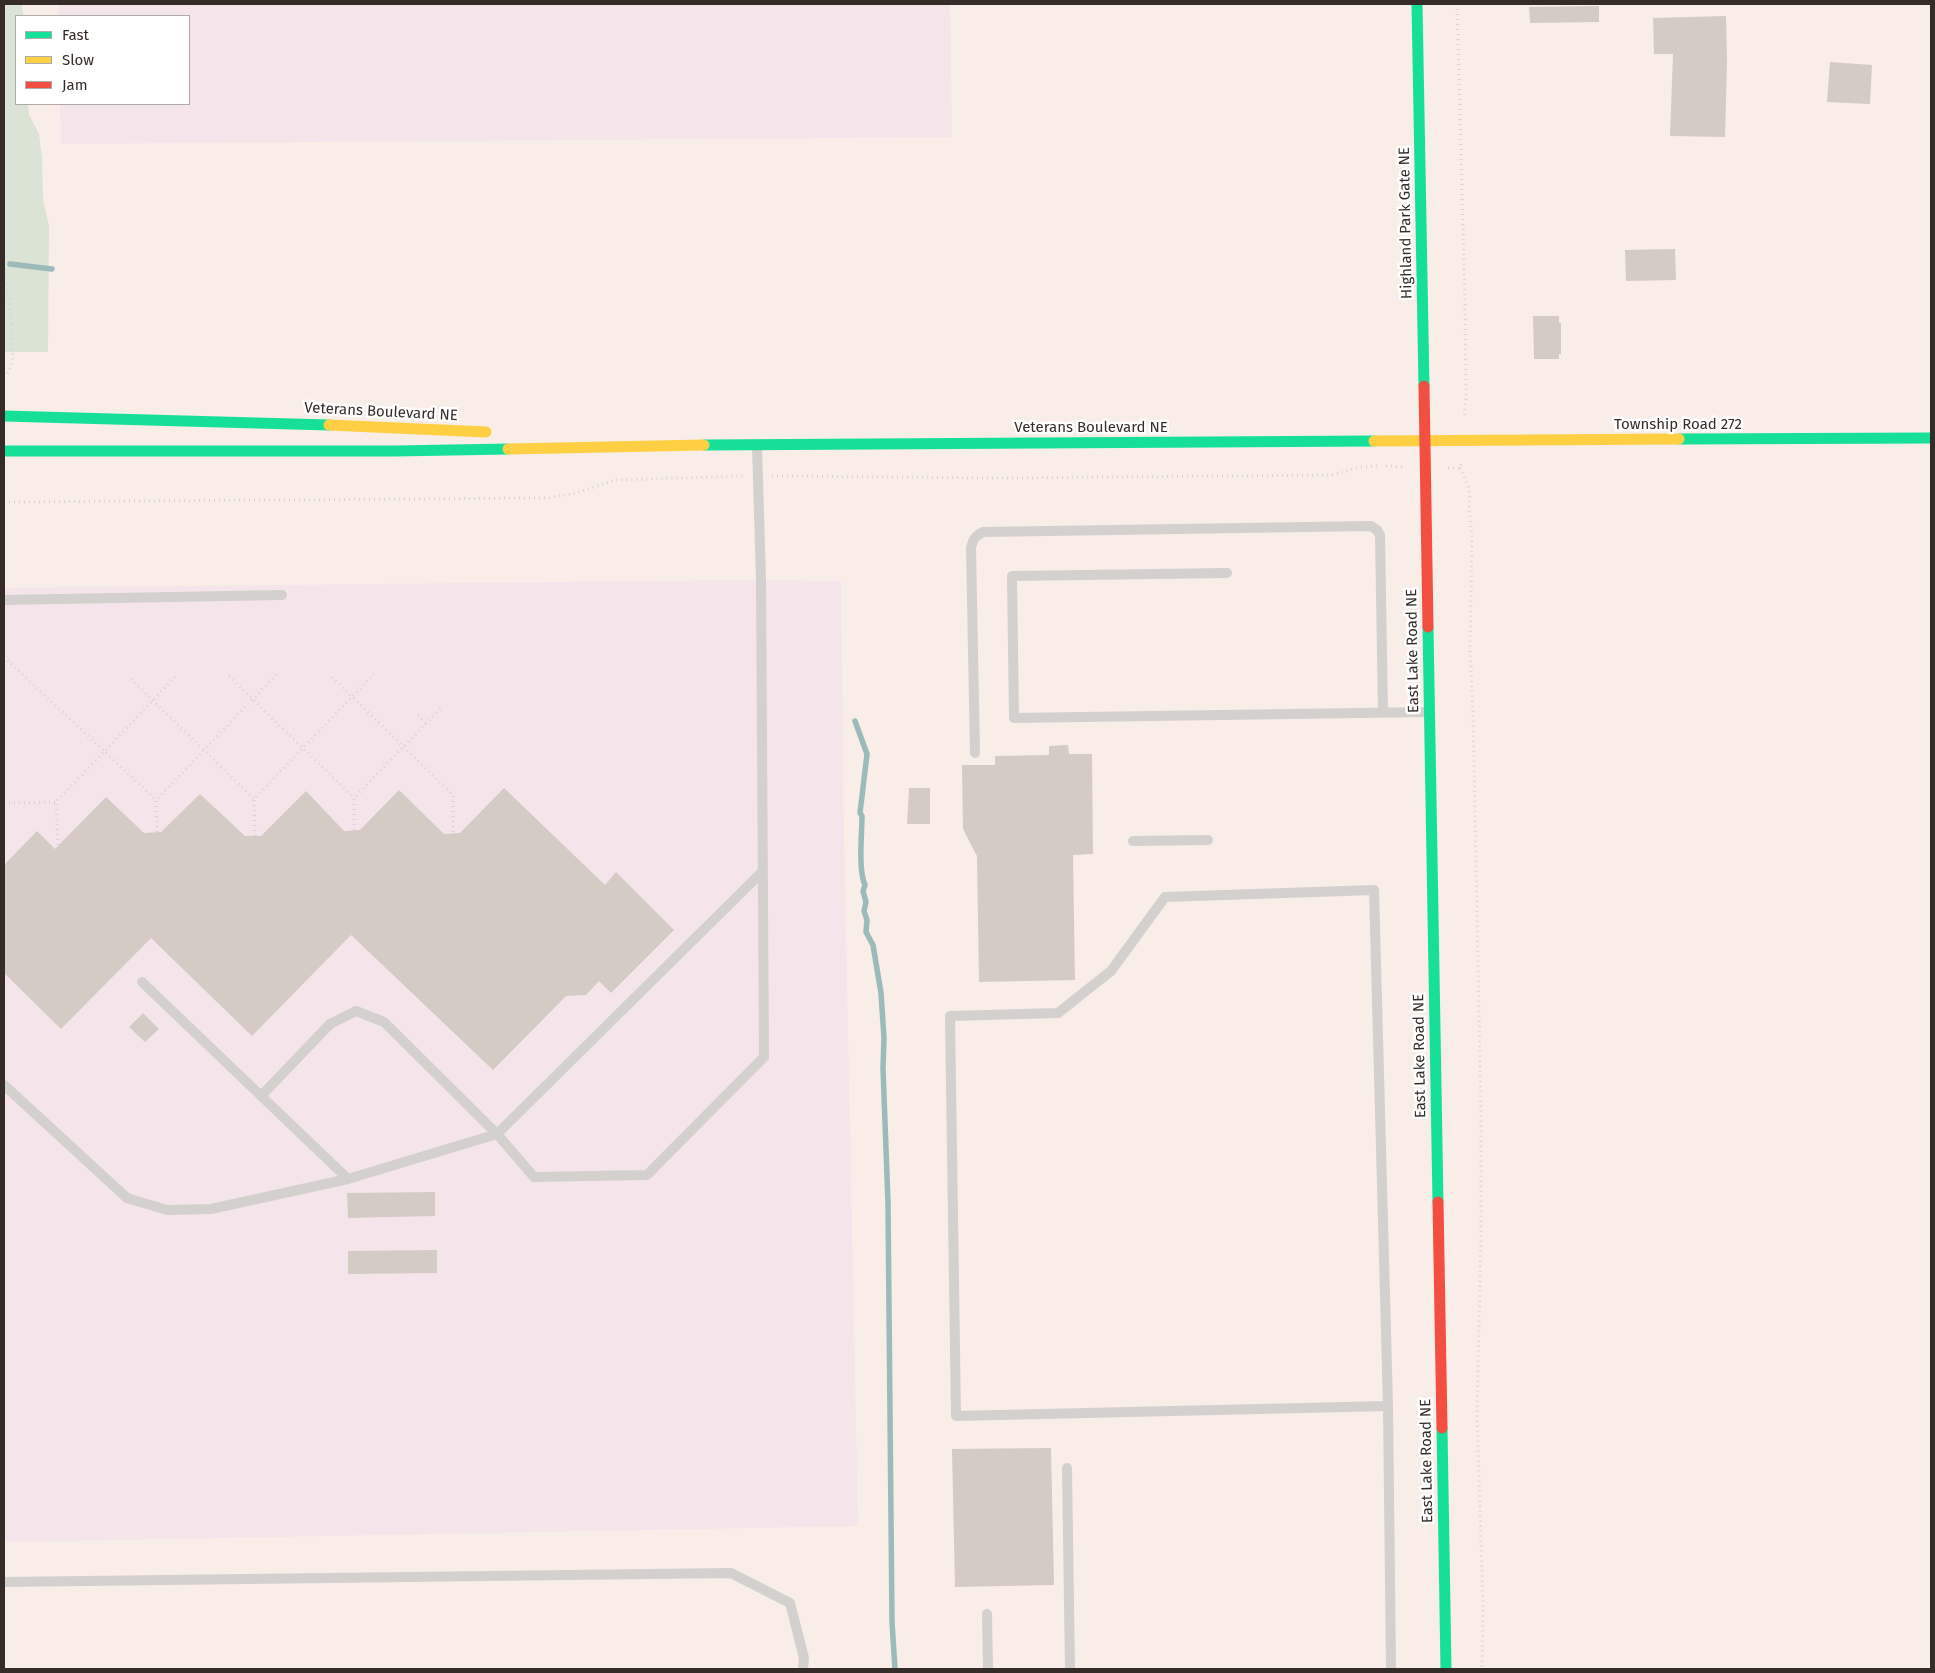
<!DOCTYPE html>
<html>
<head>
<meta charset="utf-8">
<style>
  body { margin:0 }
  #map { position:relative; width:1935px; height:1673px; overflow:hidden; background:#f8ede7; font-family:"Fira Sans",sans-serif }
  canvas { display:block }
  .frame { position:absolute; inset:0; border:5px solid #352c27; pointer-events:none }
  .legend { position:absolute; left:15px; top:15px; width:175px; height:90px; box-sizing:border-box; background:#fff; border:1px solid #aeaba9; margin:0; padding:6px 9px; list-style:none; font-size:15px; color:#352c27 }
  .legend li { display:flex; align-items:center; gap:10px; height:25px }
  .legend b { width:25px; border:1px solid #aeaba9 }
</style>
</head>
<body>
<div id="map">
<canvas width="1935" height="1673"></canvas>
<div class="frame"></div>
<ul class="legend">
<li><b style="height:6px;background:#16e098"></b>Fast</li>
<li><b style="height:6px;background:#ffcf43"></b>Slow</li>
<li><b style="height:6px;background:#f24e42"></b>Jam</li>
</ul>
</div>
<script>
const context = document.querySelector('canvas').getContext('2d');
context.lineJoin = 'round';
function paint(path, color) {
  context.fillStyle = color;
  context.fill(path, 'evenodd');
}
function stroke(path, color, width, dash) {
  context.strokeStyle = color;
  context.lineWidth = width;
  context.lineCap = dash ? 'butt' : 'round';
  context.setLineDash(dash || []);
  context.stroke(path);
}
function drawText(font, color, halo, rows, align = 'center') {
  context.font = font + ' "Fira Sans",sans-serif';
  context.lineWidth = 5;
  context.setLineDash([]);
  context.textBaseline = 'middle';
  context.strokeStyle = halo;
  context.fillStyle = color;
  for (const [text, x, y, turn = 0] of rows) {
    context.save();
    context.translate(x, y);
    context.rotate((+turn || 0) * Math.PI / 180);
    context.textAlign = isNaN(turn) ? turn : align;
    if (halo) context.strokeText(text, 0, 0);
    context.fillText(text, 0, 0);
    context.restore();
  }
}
const industrial = new Path2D(`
  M 58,4 L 950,4 L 952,137 L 61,144 L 60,104 L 189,104 L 189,16 L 58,16 Z
  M 746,580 L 841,581 L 843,786 L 858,1526 L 4,1542 L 4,588 Z`);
const green = new Path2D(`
  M 4,4 L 22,4 L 23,16 L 16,16 L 16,104 L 28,104 L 29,115 L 39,134 L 42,159 L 43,200 L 49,226 L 48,352 L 4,352 Z`);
const stream = new Path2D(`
  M 10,264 L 52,269
  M 855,721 L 867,754 L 860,813 L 862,816 C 862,833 858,870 865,885 L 863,891 L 866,902 L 864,911 L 867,920 L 866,932 L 873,945 L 881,993 L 884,1038 L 883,1068 L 888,1203 L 892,1622 L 895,1669`);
const building = new Path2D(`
  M 1599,6 L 1599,22 L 1530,23 L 1529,7 Z
  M 1726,16 L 1727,61 L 1725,137 L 1670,136 L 1673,54 L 1654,54 L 1653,18 Z
  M 1830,62 L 1872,65 L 1870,104 L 1827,102 Z
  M 1675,249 L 1676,280 L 1626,281 L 1625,250 Z
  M 1533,316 L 1559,316 L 1559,323 L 1561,323 L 1561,354 L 1559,354 L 1559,359 L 1534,359 Z
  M 1068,745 L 1069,754 L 1092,754 L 1093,854 L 1073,855 L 1075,980 L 979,982 L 977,856 L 963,829 L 962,765 L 995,765 L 995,756 L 1049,755 L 1049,746 Z
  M 504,788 L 605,885 L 616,872 L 674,930 L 611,993 L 599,981 L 586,995 L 566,996 L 493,1070 L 351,935 L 252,1036 L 151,938 L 61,1029 L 4,973 L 4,865 L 37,831 L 55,849 L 106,797 L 144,833 L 161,832 L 200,794 L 245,836 L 261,836 L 306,791 L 344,831 L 360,830 L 399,790 L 444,834 L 460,833 Z
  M 909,788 L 930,788 L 930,824 L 907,824 Z
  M 143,1013 L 159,1029 L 145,1042 L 129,1027 Z
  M 435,1192 L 435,1216 L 348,1218 L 347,1193 Z
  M 437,1250 L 437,1273 L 348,1274 L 348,1251 Z
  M 1051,1448 L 1054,1585 L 955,1587 L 952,1449 Z`);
const path = new Path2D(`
  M 1457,4 L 1465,302 L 1466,398 L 1464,418
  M 4,269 C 7,290 19,354 9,370 C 8,373 6,374 4,376
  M 1386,466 L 1402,467
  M 1448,468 L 1460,468 L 1461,464
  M 1460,468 L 1468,485 L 1470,496 L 1469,510 L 1472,536 L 1470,651 L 1473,711 L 1481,1115 L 1481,1236 L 1477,1412 L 1483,1606 L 1482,1669
  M 772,476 L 1000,478 L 1332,475 L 1361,467 L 1377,466
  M 4,502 L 546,498 L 573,494 L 615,480 L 743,476
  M 4,657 L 156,800
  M 229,676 L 354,798
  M 332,677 L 453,795 L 453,833
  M 131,679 L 254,799
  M 418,715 L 426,724
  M 4,803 L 56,802
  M 354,830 L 354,798 L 443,706
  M 157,832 L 156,800 L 277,674
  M 255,836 L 254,799 L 374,674
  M 58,845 L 56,802 L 177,675`);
const lane = new Path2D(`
  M 1227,573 L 1012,576 L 1014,718 L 1428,712
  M 4,600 L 282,595
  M 975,753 L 971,548 C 973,539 975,536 983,532 L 1371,526 L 1377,530 L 1380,535 L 1383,712
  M 1133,841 L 1208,840
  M 142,982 L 348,1179 L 497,1134 L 534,1177 L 647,1175 L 764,1057 L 761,581 L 757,445
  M 4,1085 L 127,1198 L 167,1210 L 211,1209 L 348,1179
  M 261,1096 L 330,1024 L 356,1011 L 384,1022 L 497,1134 L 763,871
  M 1388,1406 L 956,1416 L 950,1016 L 1058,1013 L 1111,971 L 1165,897 L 1374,890 L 1388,1406 L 1391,1669
  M 1067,1468 L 1070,1669
  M 4,1582 L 731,1573 L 790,1603 L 804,1658 L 803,1669
  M 987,1614 L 988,1669`);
const fast = new Path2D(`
  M 1417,4 L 1424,386
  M 4,416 L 329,425
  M 1679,439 L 1931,438
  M 704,445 L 1374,441
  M 4,451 L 395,451 L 508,449
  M 1428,627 L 1438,1202
  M 1442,1428 L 1446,1669`);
const slow = new Path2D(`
  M 329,425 L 486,432
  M 1374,441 L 1679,439
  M 508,449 L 704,445`);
const jam = new Path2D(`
  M 1424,386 L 1428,627
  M 1438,1202 L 1442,1428`);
const streetNames = [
  ["Highland Park Gate NE",1406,223,-91],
  ["Veterans Boulevard NE",381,412,3],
  ["Township Road 272",1678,425],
  ["Veterans Boulevard NE",1091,428],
  ["East Lake Road NE",1413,651,-91],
  ["East Lake Road NE",1420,1056,-91],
  ["East Lake Road NE",1427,1461,-91]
];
paint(industrial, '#f5e5eb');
paint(green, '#dbe3d5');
stroke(stream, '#9cbaba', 5.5);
paint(building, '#d4cbc5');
stroke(path, '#d8d4d3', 3, [1, 4]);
stroke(lane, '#d4d0ce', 10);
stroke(fast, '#16e098', 11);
stroke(slow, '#ffcf43', 11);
stroke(jam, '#f24e42', 11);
drawText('15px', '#352c27', '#fff', streetNames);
</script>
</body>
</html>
